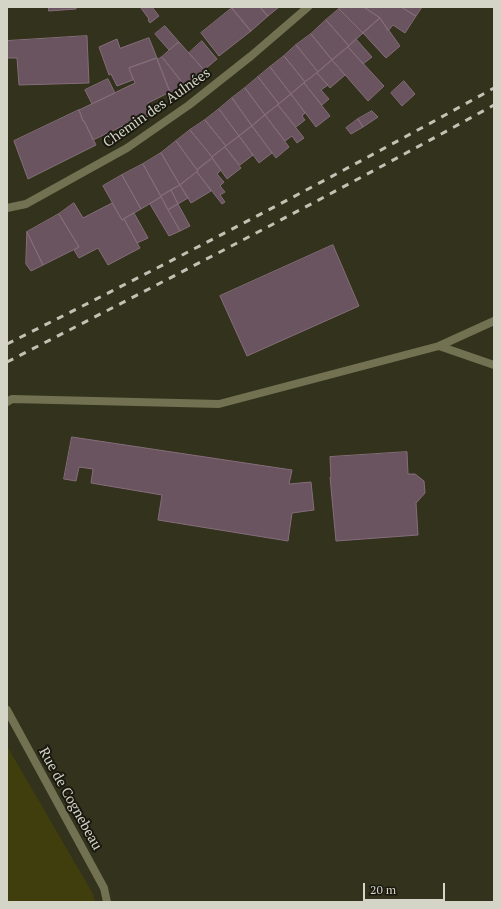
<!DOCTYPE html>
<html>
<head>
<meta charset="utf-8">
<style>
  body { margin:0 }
  #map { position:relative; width:501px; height:909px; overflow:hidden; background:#32321d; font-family:"PT Serif",serif }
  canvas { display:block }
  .frame { position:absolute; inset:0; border:8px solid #d4d4c7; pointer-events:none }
  .scale { position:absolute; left:363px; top:883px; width:82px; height:18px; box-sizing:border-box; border:2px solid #d4d4c7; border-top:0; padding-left:5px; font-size:12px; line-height:14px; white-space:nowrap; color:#d4d4c7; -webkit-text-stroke:3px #191910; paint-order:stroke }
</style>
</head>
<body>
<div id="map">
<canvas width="501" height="909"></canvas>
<div class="frame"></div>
<div class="scale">20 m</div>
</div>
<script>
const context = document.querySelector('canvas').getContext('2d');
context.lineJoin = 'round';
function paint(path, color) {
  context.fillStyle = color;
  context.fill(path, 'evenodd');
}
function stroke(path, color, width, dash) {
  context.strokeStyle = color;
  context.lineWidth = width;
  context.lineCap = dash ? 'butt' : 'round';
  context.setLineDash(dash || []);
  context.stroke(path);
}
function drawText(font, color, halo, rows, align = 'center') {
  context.font = font + ' "PT Serif",serif';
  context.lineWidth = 4;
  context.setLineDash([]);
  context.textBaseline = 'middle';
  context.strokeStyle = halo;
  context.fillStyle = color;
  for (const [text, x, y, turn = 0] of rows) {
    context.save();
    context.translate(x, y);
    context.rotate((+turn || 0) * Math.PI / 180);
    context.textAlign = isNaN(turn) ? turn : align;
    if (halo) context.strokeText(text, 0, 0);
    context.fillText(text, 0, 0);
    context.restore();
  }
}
const green = new Path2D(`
  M 7,746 L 93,894 L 95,902 L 7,902 Z`);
const building = new Path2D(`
  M 49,7 L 76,7 L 76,9 L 49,11 Z
  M 142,7 L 152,7 L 159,16 L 150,23 L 148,20 L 149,19 L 141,8 Z
  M 231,7 L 260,7 L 268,16 L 251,31 Z
  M 260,7 L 279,7 L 268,16 Z
  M 342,7 L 364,7 L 380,18 L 363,33 L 339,9 Z
  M 364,7 L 401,7 L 416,16 L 405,33 L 393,25 L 388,31 L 380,18 Z
  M 402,7 L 422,7 L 416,16 Z
  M 232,8 L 251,31 L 219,56 L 201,33 Z
  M 339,9 L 363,33 L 349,46 L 326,20 Z
  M 380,18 L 400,46 L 386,58 L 363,33 Z
  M 326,20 L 349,46 L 332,60 L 311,34 Z
  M 165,26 L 179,42 L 169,50 L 155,34 Z
  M 311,34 L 332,60 L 318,72 L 296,45 Z
  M 87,36 L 89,83 L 19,85 L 17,58 L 7,58 L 7,41 Z
  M 149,38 L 157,58 L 129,68 L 133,80 L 117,86 L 111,74 L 109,75 L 99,47 L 117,39 L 120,48 Z
  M 356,39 L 372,57 L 363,64 L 348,47 Z
  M 202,41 L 217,59 L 204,70 L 189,53 Z
  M 179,42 L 204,70 L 185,86 L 162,57 Z
  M 296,45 L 318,72 L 305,82 L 284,56 Z
  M 348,47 L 384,86 L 368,101 L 332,60 Z
  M 284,56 L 305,82 L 291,94 L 270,67 Z
  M 162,57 L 185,86 L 170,98 L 168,94 L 170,92 L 157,60 Z
  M 157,58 L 170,92 L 148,103 L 152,114 L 131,125 L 129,123 L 93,140 L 84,121 L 83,121 L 79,110 L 135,83 L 129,68 Z
  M 332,60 L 345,75 L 330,88 L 317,73 Z
  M 270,67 L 291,94 L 279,104 L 258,77 Z
  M 317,73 L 328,85 L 321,90 L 329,99 L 322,105 L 304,83 Z
  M 258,77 L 279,104 L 265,115 L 245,88 Z
  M 108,79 L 115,93 L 92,104 L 85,90 Z
  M 404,81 L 415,94 L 402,106 L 391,93 Z
  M 304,83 L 330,116 L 316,127 L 291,94 Z
  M 245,88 L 265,115 L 252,126 L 232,98 Z
  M 291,94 L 305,113 L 302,116 L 305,120 L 296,127 L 278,105 Z
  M 232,98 L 252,126 L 239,136 L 219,109 Z
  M 278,105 L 304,138 L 297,143 L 292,136 L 285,141 L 265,115 Z
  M 219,109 L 239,136 L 226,146 L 205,120 Z
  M 79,110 L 83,121 L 84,121 L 96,145 L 28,179 L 14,141 Z
  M 372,111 L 378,117 L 363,127 L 358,119 Z
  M 265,115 L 289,147 L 276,158 L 252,126 Z
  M 358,119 L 363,127 L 351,134 L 346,128 Z
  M 205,120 L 226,146 L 212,157 L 190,130 Z
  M 252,126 L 272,153 L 259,163 L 239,136 Z
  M 190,130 L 213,158 L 197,170 L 176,141 Z
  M 239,136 L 253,155 L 240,165 L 225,147 Z
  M 176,141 L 198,171 L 180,185 L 161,153 Z
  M 225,147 L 241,168 L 227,179 L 212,158 L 213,158 L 212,157 Z
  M 161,153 L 180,185 L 161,196 L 143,164 Z
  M 212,158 L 221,170 L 217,174 L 224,182 L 220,186 L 225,192 L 220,195 L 225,202 L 222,204 L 197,172 L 198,171 L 197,170 Z
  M 143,164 L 161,197 L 141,209 L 122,175 Z
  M 197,172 L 211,191 L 191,203 L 180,185 Z
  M 122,175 L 141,209 L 122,220 L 103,186 Z
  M 180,185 L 188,198 L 178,204 L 171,190 Z
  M 171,190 L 178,204 L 168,210 L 161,196 Z
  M 161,197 L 180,231 L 169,236 L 150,204 Z
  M 74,203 L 83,218 L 112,203 L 122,220 L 124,219 L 140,248 L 108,265 L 98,248 L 79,258 L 74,250 L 79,247 L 59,214 Z
  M 178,204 L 190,226 L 180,231 L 168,210 Z
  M 134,213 L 148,238 L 137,243 L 124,219 Z
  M 59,214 L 79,247 L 43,265 L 27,232 Z
  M 27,232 L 43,265 L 31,271 L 26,264 Z
  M 333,245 L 359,306 L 247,356 L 220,296 Z
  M 72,437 L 292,470 L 289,484 L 311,482 L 314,510 L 292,513 L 288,541 L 158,520 L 162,495 L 91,483 L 93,469 L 79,467 L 76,481 L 64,479 Z
  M 407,452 L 408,474 L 415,474 L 424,481 L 425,493 L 416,503 L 418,535 L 336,541 L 330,477 L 331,477 L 330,457 Z`);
const service = new Path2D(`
  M 439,346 L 494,365
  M 7,402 L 12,399 L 219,404 L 439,346 L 494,321`);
const minor = new Path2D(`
  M 7,208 L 26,204 L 127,148 L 189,105 L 251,56 L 308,7
  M 7,710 L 104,888 L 107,902`);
const rail = new Path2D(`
  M 7,344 C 171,262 334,177 494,88
  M 7,362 C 171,278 333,194 494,105`);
const streetNames = [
  ["Chemin des Aulnées",157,108,-35],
  ["Rue de Cognebeau",70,799,61]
];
paint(green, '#413e0d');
paint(building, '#6a5460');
stroke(building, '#856d7a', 1);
stroke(service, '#727151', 8);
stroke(minor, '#727151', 8);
stroke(rail, '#c2c2b4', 3, [7, 7]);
drawText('14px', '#d4d4c7', '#191910', streetNames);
</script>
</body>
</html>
